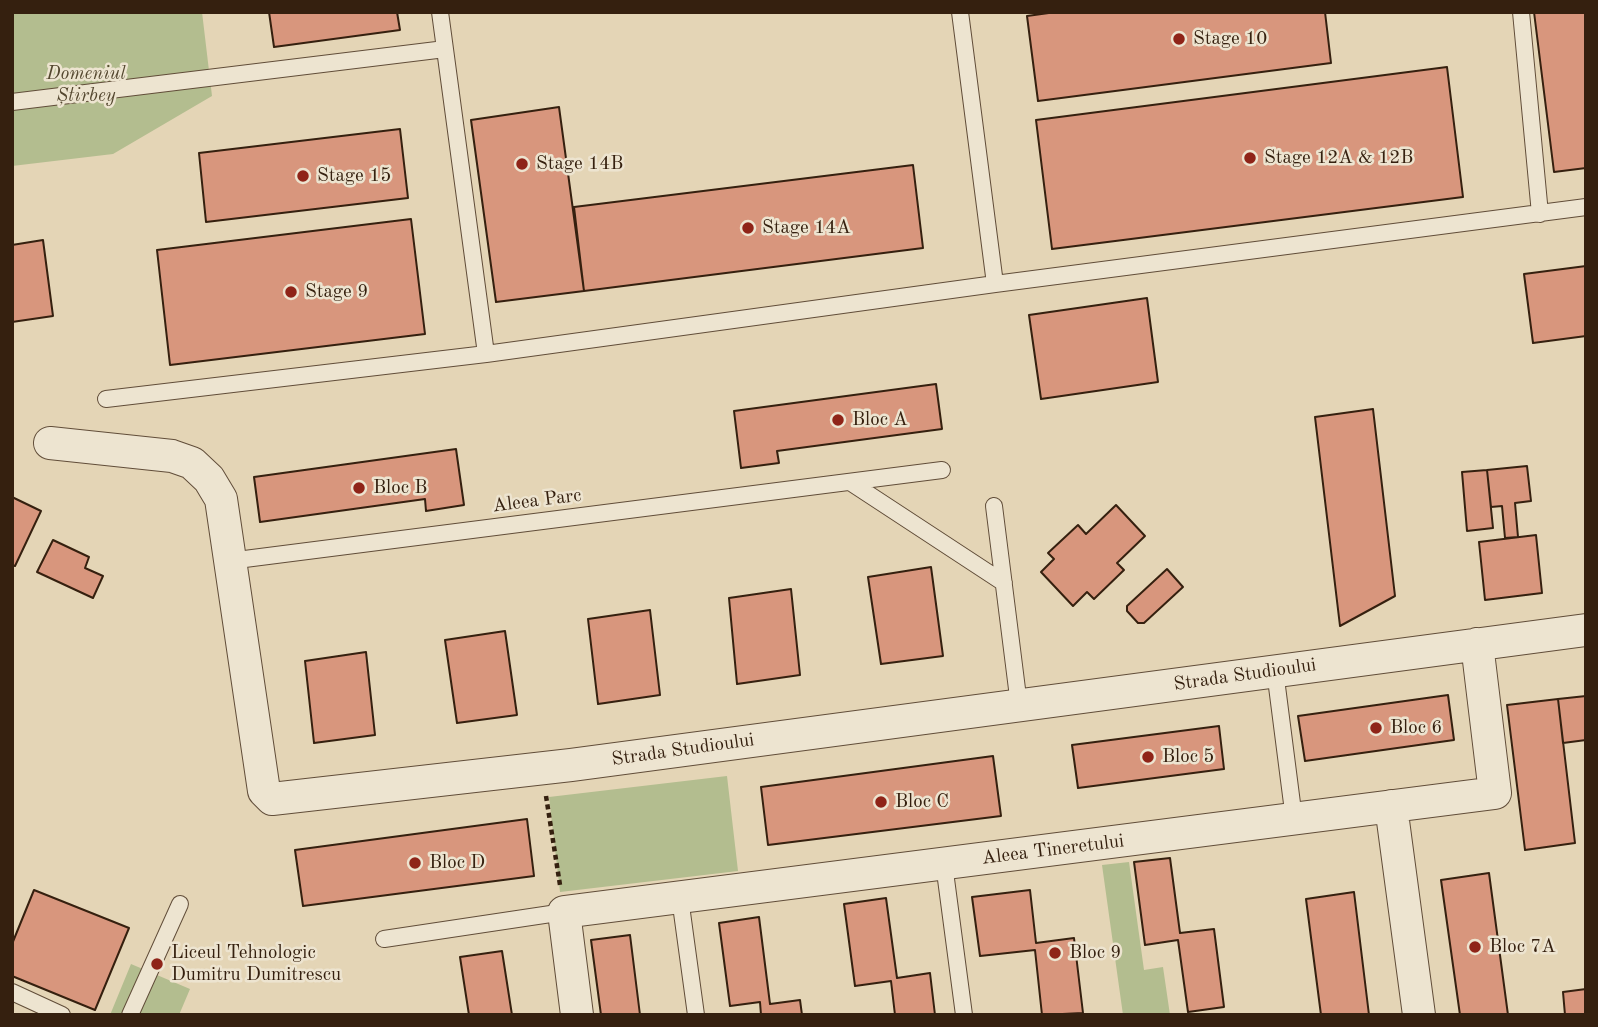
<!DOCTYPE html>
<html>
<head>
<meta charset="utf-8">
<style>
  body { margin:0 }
  #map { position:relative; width:1598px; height:1027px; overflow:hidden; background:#e4d5b6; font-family:"Old Standard TT",serif }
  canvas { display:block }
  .frame { position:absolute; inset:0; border:14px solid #35200f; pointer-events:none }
</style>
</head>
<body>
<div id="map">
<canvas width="1598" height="1027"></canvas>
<div class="frame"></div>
</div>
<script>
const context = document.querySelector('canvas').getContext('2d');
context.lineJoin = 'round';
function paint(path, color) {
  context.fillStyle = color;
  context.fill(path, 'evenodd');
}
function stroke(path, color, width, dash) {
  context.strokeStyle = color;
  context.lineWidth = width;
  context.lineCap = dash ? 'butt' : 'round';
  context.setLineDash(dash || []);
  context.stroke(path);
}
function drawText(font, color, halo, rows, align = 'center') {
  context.font = font + ' "Old Standard TT",serif';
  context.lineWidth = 5;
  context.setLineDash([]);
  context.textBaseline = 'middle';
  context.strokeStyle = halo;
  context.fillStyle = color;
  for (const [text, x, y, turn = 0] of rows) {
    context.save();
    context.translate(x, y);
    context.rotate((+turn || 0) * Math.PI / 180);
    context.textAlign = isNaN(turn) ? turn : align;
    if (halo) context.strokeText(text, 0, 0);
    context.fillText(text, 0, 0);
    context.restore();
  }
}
const green = new Path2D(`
  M 12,12 L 202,12 L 212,96 L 113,154 L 12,166 Z
  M 727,776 L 738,871 L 560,892 L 549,797 Z
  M 1129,862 L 1144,970 L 1163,967 L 1170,1015 L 1123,1015 L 1102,865 Z
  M 131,964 L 190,989 L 179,1015 L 110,1015 Z`);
const building = new Path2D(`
  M 269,12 L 397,12 L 400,30 L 274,47 Z
  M 1056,12 L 1325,12 L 1331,63 L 1038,101 L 1027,16 Z
  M 1534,12 L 1586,12 L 1586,168 L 1554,172 Z
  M 1447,67 L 1463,197 L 1052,249 L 1036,120 Z
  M 559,107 L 584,291 L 496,302 L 471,120 Z
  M 400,129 L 408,198 L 206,222 L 199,153 Z
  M 913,165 L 923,248 L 584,291 L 574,207 Z
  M 411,219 L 425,334 L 170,365 L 157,250 Z
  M 43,240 L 53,316 L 12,322 L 12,245 Z
  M 1586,266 L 1586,336 L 1533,343 L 1524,274 Z
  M 1147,298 L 1158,382 L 1041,399 L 1029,315 Z
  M 936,384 L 942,429 L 777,451 L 779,463 L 741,468 L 734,411 Z
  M 1373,409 L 1395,596 L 1340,626 L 1315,417 Z
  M 456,449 L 464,505 L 426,511 L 425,499 L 260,522 L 254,477 Z
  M 1527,466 L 1531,501 L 1515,503 L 1518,537 L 1505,538 L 1502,506 L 1491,507 L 1487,470 Z
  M 1487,470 L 1493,528 L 1467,531 L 1462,472 Z
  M 12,497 L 41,511 L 15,566 L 12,565 Z
  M 1116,505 L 1145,536 L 1117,563 L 1124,570 L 1094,599 L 1087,592 L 1073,606 L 1041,572 L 1054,559 L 1048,553 L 1078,525 L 1086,534 Z
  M 1536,535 L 1542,593 L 1485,600 L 1479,542 Z
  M 53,540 L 89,557 L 85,568 L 103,576 L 93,598 L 37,572 Z
  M 931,567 L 943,656 L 881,664 L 868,577 Z
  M 1167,569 L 1183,587 L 1144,623 L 1138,623 L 1127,611 L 1127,606 Z
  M 791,589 L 800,675 L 737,684 L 729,598 Z
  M 650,610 L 660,695 L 598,704 L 588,619 Z
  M 505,631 L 517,715 L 457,723 L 445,640 Z
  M 366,652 L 375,735 L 314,743 L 305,661 Z
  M 1448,695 L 1454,740 L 1305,761 L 1298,716 Z
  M 1586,696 L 1586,740 L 1563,743 L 1558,699 Z
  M 1558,699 L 1575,843 L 1525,850 L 1507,705 Z
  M 1219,726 L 1224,769 L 1078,788 L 1072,745 Z
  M 993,756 L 1001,816 L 768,845 L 761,787 Z
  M 527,819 L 534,876 L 303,906 L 295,850 Z
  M 1170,858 L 1180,933 L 1214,929 L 1224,1007 L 1188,1012 L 1178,940 L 1145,945 L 1134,862 Z
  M 1489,873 L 1508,1015 L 1460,1015 L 1441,880 Z
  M 34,890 L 129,928 L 95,1010 L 12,976 L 12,944 Z
  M 1030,890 L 1036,943 L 1074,938 L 1083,1013 L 1042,1015 L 1035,950 L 980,956 L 972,897 Z
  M 1354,892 L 1369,1015 L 1321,1015 L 1306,899 Z
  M 886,898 L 897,978 L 930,973 L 935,1015 L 895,1015 L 891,981 L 855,986 L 844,904 Z
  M 759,917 L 770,1004 L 800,1000 L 802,1015 L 761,1015 L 760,1002 L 730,1006 L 719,923 Z
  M 630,935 L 640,1015 L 601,1015 L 591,940 Z
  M 502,951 L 512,1015 L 469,1015 L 460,957 Z
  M 1586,989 L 1586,1015 L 1565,1015 L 1563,992 Z`);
const path = new Path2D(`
  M 546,796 L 560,885`);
const lane = new Path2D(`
  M 440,12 L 486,354 L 995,284
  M 960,12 L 995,284 L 1586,207
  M 1521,12 L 1540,214
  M 12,102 L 445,49
  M 106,399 L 486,354
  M 850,482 L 1004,583
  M 994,506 L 1019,705
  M 229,561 L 942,470
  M 1275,671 L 1294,819
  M 944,864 L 964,1015
  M 680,898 L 696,1015
  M 384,939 L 564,912
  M 12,992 L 62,1015
  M 130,1015 L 180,904`);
const street = new Path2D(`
  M 50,443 L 172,456 L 192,463 L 209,479 L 221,499 L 264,791 L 272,799 L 571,765 L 1586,630
  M 1391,806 L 1419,1015
  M 577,1015 L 564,912 L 1495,793 L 1477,644`);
const markers = [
  [1179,39,7,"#8f2418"],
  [1250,158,7,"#8f2418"],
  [522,164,7,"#8f2418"],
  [303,176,7,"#8f2418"],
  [748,228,7,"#8f2418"],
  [291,292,7,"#8f2418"],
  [838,420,7,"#8f2418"],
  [359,488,7,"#8f2418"],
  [1376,728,7,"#8f2418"],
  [1148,757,7,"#8f2418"],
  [881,802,7,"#8f2418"],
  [415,863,7,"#8f2418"],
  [1475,947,7,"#8f2418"],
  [1055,953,7,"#8f2418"],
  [157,964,7,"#8f2418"]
];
const poiNames = [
  ["Stage 10",1193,39],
  ["Stage 12A & 12B",1264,158],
  ["Stage 14B",536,164],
  ["Stage 15",317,176],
  ["Stage 14A",762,228],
  ["Stage 9",305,292],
  ["Bloc A",852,420],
  ["Bloc B",373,488],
  ["Bloc 6",1390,728],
  ["Bloc 5",1162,757],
  ["Bloc C",895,802],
  ["Bloc D",429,863],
  ["Bloc 7A",1489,947],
  ["Liceul Tehnologic",171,953],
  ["Dumitru Dumitrescu",171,975],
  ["Bloc 9",1069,953]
];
const parkNames = [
  ["Domeniul",86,74],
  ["Știrbey",86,96]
];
const streetNames = [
  ["Aleea Parc",537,501,-7],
  ["Strada Studioului",1245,675,-8],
  ["Strada Studioului",683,750,-8],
  ["Aleea Tineretului",1053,850,-7]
];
paint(green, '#b3bd8f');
paint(building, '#d8967d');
stroke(building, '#35200f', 2);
stroke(lane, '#614d39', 18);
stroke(street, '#614d39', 34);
stroke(path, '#35200f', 4.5, [5, 3.5]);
stroke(lane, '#ede4d0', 16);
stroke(street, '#ede4d0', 32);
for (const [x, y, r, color] of markers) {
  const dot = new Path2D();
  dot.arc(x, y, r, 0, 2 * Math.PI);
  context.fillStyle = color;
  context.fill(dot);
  stroke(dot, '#ede4d0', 2.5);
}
drawText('19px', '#35200f', '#ede4d0', poiNames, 'left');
drawText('italic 19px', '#54472f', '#ede4d0', parkNames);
drawText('19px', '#35200f', '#ede4d0', streetNames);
</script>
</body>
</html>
